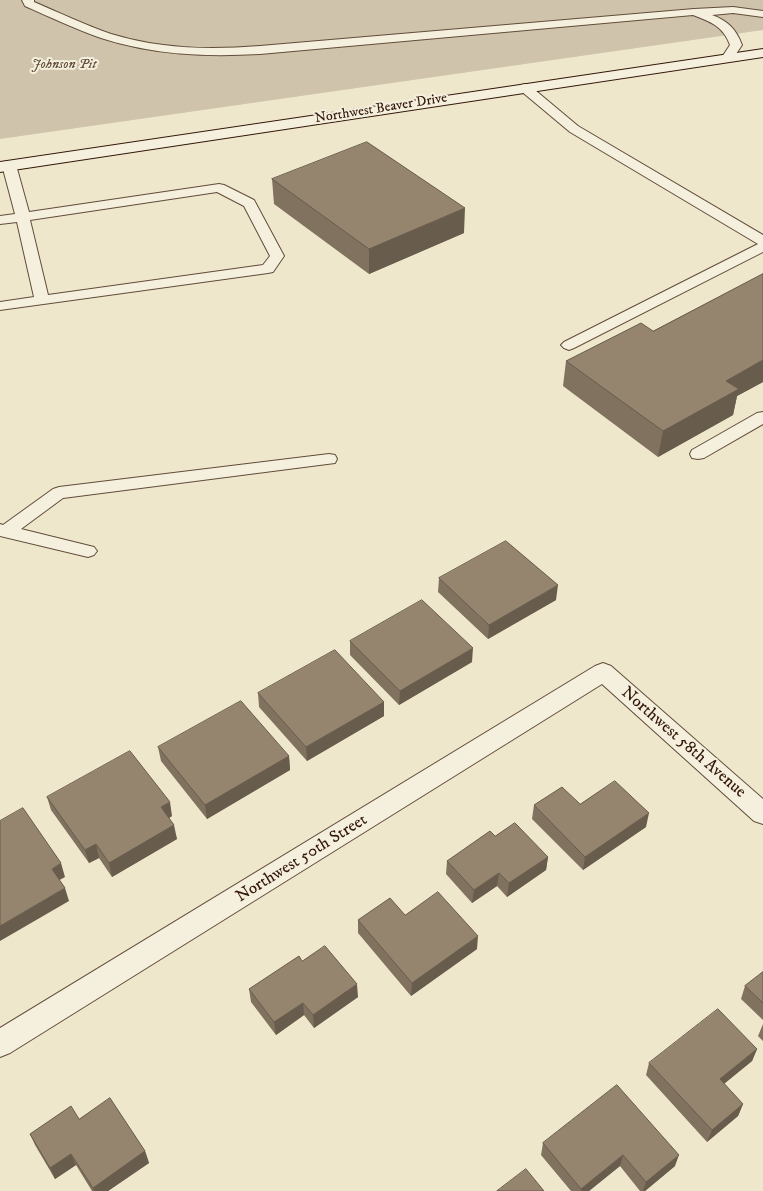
<!DOCTYPE html>
<html>
<head>
<meta charset="utf-8">
<style>
  body { margin:0 }
  canvas { display:block; background:#efe7cc }
</style>
</head>
<body>
<canvas width="763" height="1191"></canvas>
<script>
const context = document.querySelector('canvas').getContext('2d');
context.lineJoin = 'round';
function paint(path, color) {
  context.fillStyle = color;
  context.fill(path, 'evenodd');
}
function stroke(path, color, width, dash) {
  context.strokeStyle = color;
  context.lineWidth = width;
  context.lineCap = dash ? 'butt' : 'round';
  context.setLineDash(dash || []);
  context.stroke(path);
}
function drawText(font, color, halo, rows, align = 'center') {
  context.font = font + ' "IM FELL DW Pica",serif';
  context.lineWidth = 4;
  context.setLineDash([]);
  context.textBaseline = 'middle';
  context.strokeStyle = halo;
  context.fillStyle = color;
  for (const [text, x, y, turn = 0] of rows) {
    context.save();
    context.translate(x, y);
    context.rotate((+turn || 0) * Math.PI / 180);
    context.textAlign = isNaN(turn) ? turn : align;
    if (halo) context.strokeText(text, 0, 0);
    context.fillText(text, 0, 0);
    context.restore();
  }
}
const green = new Path2D(`
  M 0,0 L 763,0 L 763,30 L 0,139 Z`);
const lane = new Path2D(`
  M 22,0 L 34,0 L 34,2 C 60,13 85,25 111,34 C 160,49 209,50 260,46 L 694,9 L 733,7 L 763,11 L 763,17 L 733,13 L 712,15 C 728,21 736,29 742,45 L 732,60 L 724,60 L 722,57 L 730,45 C 723,26 711,22 693,15 L 260,54 C 206,57 153,55 101,38 C 75,29 50,17 25,6 Z
  M 525,84 L 529,85 L 578,126 L 763,235 L 763,252 L 574,348 L 569,350 L 564,348 L 561,345 L 564,342 L 758,244 L 570,132 L 521,91 L 519,88 L 521,85 Z
  M 9,161 L 14,162 L 16,165 L 29,212 L 219,184 L 224,185 L 254,200 L 284,256 L 273,272 L 268,273 L 0,310 L 0,302 L 34,297 L 17,222 L 0,224 L 0,216 L 15,214 L 2,165 L 4,162 ZM 217,192 L 244,206 L 270,256 L 263,265 L 48,295 L 30,220 Z
  M 763,412 L 763,424 L 704,458 L 698,459 L 692,458 L 690,454 L 692,450 L 757,413 Z
  M 329,454 L 335,455 L 337,459 L 335,463 L 63,498 L 21,529 L 94,547 L 97,551 L 94,555 L 88,557 L 0,536 L 0,524 L 3,525 L 53,489 L 59,487 Z`);
const street = new Path2D(`
  M 603,663 L 611,666 L 763,799 L 763,824 L 754,821 L 602,684 L 10,1053 L 0,1057 L 0,1028 L 595,666 Z`);
const secondary = new Path2D(`
  M 763,49 L 763,57 L 0,172 L 0,162 Z`);
const wall = new Path2D(`
  M 272,179 L 464,233 L 369,274 L 274,204 Z
  M 763,274 L 763,382 L 737,396 L 733,415 L 658,457 L 563,386 L 566,361 L 653,331 Z
  M 439,578 L 556,600 L 488,639 L 438,592 Z
  M 350,641 L 472,662 L 399,705 L 350,655 Z
  M 258,693 L 384,702 L 384,716 L 307,761 L 259,707 Z
  M 158,747 L 289,756 L 290,770 L 207,819 L 161,761 Z
  M 47,797 L 172,816 L 169,818 L 177,839 L 112,877 L 99,858 L 89,863 L 51,810 Z
  M 580,804 L 646,827 L 583,870 L 532,819 L 534,805 Z
  M 495,836 L 548,857 L 546,870 L 507,897 L 497,886 L 472,903 L 446,874 L 447,861 Z
  M 405,915 L 477,949 L 411,996 L 358,933 L 358,920 Z
  M 302,961 L 358,997 L 314,1028 L 304,1015 L 276,1035 L 251,1002 L 249,989 Z
  M 763,972 L 763,1020 L 741,999 L 745,986 Z
  M 763,1024 L 763,1041 L 758,1036 Z
  M 757,1049 L 752,1061 L 724,1084 L 743,1104 L 738,1116 L 707,1142 L 646,1075 L 649,1063 Z
  M 617,1085 L 675,1166 L 645,1191 L 640,1191 L 620,1166 L 589,1191 L 571,1191 L 541,1155 L 543,1143 Z
  M 79,1119 L 145,1151 L 149,1163 L 108,1191 L 92,1191 L 76,1165 L 55,1179 L 35,1145 L 30,1134 Z`);
const shadedWall = new Path2D(`
  M 465,208 L 464,233 L 369,274 L 369,249 Z
  M 763,360 L 763,382 L 737,396 L 733,415 L 658,457 L 663,431 L 726,381 Z
  M 558,585 L 556,600 L 488,639 L 489,625 Z
  M 473,648 L 472,662 L 399,705 L 400,691 Z
  M 384,702 L 384,716 L 307,761 L 306,747 Z
  M 289,756 L 290,770 L 207,819 L 205,805 Z
  M 170,802 L 172,816 L 164,821 L 161,807 Z
  M 649,813 L 646,827 L 583,870 L 585,857 Z
  M 174,825 L 177,839 L 112,877 L 109,863 Z
  M 96,844 L 99,858 L 89,863 L 85,850 Z
  M 548,857 L 546,870 L 507,897 L 509,883 Z
  M 61,863 L 65,877 L 56,882 L 52,869 Z
  M 499,873 L 497,886 L 472,903 L 474,890 Z
  M 65,888 L 69,901 L 0,941 L 0,926 Z
  M 478,936 L 477,949 L 411,996 L 412,983 Z
  M 357,984 L 358,997 L 314,1028 L 313,1015 Z
  M 303,1003 L 304,1015 L 276,1035 L 274,1022 Z
  M 757,1049 L 752,1061 L 715,1091 L 720,1079 Z
  M 743,1104 L 738,1116 L 707,1142 L 712,1130 Z
  M 145,1151 L 149,1163 L 108,1191 L 94,1191 L 93,1188 Z
  M 71,1154 L 76,1165 L 55,1179 L 50,1168 Z
  M 623,1155 L 620,1166 L 589,1191 L 581,1191 L 581,1189 Z
  M 679,1155 L 675,1166 L 645,1191 L 643,1191 L 646,1182 Z`);
const building = new Path2D(`
  M 367,142 L 465,208 L 369,249 L 272,179 Z
  M 763,274 L 763,360 L 726,381 L 739,389 L 663,431 L 566,361 L 641,323 L 653,331 Z
  M 506,541 L 558,585 L 489,625 L 439,578 Z
  M 422,600 L 473,648 L 400,691 L 350,641 Z
  M 335,650 L 384,702 L 306,747 L 258,693 Z
  M 241,701 L 289,756 L 205,805 L 158,747 Z
  M 130,751 L 170,802 L 161,807 L 174,825 L 109,863 L 96,844 L 85,850 L 47,797 Z
  M 615,781 L 649,813 L 585,857 L 534,805 L 562,787 L 580,804 Z
  M 23,808 L 61,863 L 52,869 L 65,888 L 0,926 L 0,821 Z
  M 515,823 L 548,857 L 509,883 L 499,873 L 474,890 L 447,861 L 490,831 L 495,836 Z
  M 438,892 L 478,936 L 412,983 L 358,920 L 390,898 L 405,915 Z
  M 325,946 L 357,984 L 313,1015 L 303,1003 L 274,1022 L 249,989 L 299,956 L 302,961 Z
  M 763,972 L 763,1003 L 745,986 Z
  M 718,1009 L 757,1049 L 720,1079 L 743,1104 L 712,1130 L 649,1063 Z
  M 617,1085 L 679,1155 L 646,1182 L 623,1155 L 581,1189 L 543,1143 Z
  M 110,1098 L 145,1151 L 93,1188 L 71,1154 L 50,1168 L 30,1134 L 71,1106 L 79,1119 Z
  M 526,1169 L 544,1191 L 497,1191 Z`);
const farParknames = [
  ["Johnson Pit",64,65]
];
const farStreetnames = [
  ["Northwest Beaver Drive",381,109,-9]
];
const streetNames = [
  ["Northwest 58th Avenue",683,743,41],
  ["Northwest 50th Street",302,859,-32]
];
paint(green, '#cfc4ab');
stroke(lane, '#624c3a', 2);
stroke(street, '#624c3a', 2);
stroke(secondary, '#331809', 2);
paint(lane, '#f5efde');
paint(street, '#f5efde');
paint(secondary, '#f5efde');
paint(wall, '#80725f');
paint(shadedWall, '#685c4d');
paint(building, '#95846e');
stroke(building, '#685c4d', 1);
drawText('italic 14px', '#624c3a', '#f5efde', farParknames);
drawText('14px', '#331809', '#f5efde', farStreetnames);
drawText('17px', '#331809', '#f5efde', streetNames);
</script>
</body>
</html>
